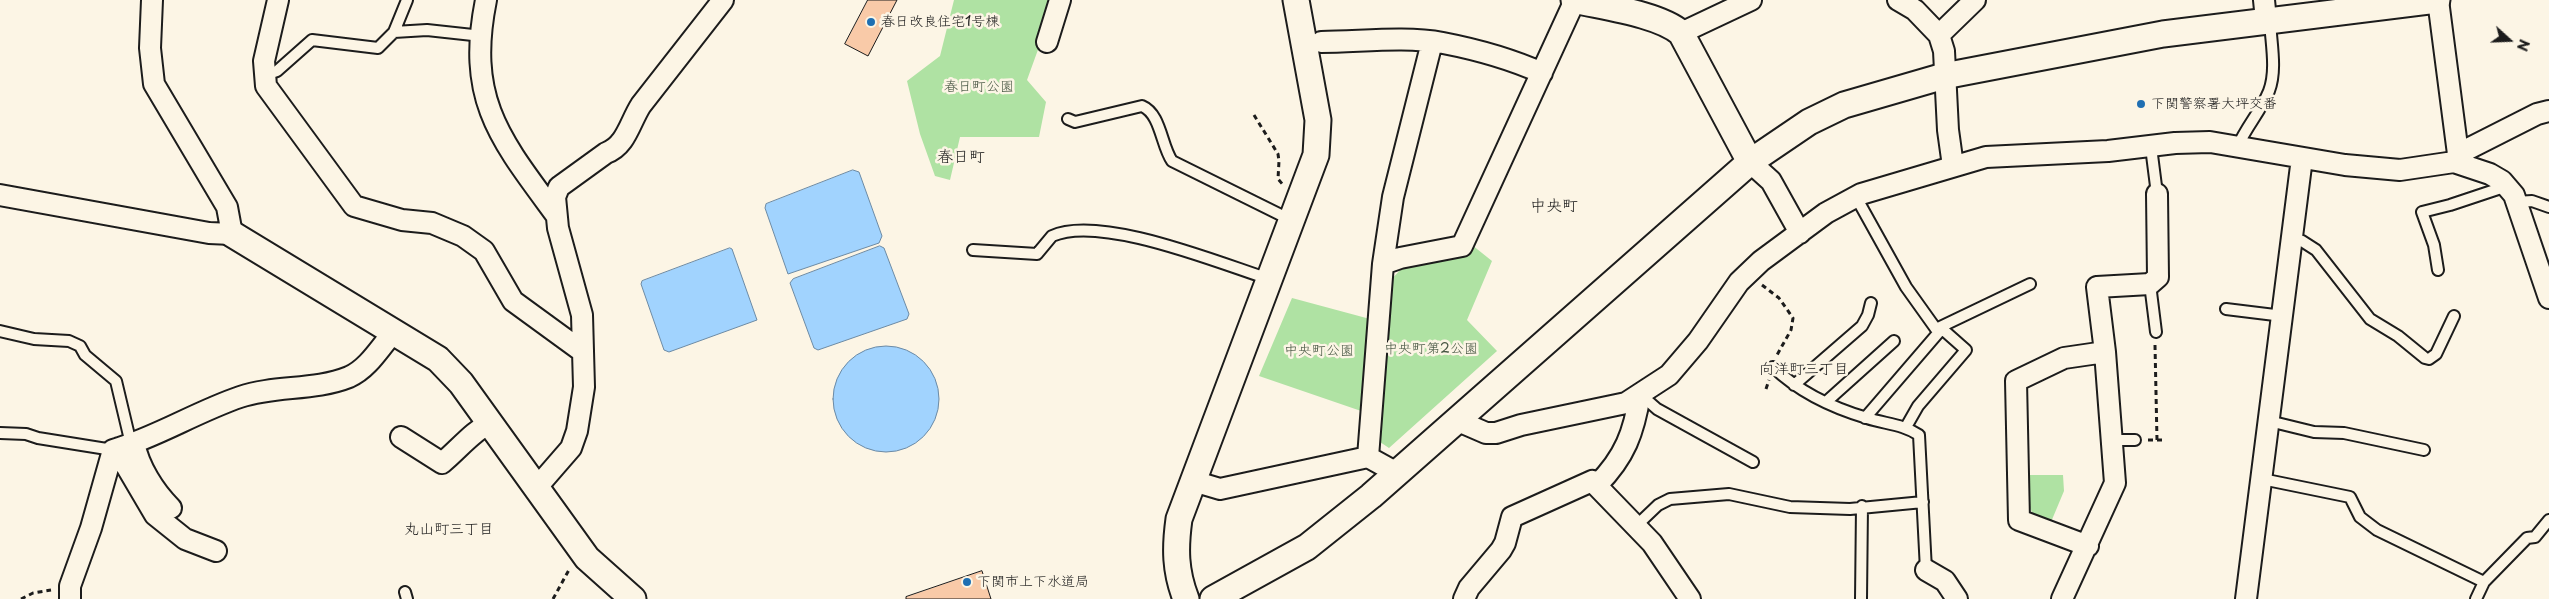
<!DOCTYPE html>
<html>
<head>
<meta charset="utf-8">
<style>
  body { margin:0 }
  #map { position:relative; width:2549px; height:599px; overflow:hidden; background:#fcf5e5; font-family:"Playpen Sans",sans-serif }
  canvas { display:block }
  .north { position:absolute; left:2484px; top:15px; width:50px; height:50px; -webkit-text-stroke:4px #fcf5e5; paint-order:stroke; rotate:110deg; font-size:14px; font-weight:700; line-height:20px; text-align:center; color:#1c1c1c }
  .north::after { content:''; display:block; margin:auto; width:18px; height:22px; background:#1c1c1c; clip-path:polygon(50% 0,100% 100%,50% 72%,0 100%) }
</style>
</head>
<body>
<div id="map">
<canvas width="2549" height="599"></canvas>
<div class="north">N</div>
</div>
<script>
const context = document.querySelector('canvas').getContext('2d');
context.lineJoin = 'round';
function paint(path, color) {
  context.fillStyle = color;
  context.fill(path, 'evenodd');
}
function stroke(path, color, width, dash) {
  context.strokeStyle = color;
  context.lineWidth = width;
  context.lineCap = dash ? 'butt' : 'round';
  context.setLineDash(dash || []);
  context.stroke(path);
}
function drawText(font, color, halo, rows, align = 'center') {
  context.font = font + ' "Playpen Sans","Klee One",sans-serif';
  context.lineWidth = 5;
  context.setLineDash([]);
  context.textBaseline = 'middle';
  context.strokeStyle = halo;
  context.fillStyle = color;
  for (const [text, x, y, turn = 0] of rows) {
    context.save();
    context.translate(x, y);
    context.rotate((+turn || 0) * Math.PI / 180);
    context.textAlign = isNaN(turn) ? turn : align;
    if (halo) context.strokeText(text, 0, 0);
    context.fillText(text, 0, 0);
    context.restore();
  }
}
const green = new Path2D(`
  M 954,0 L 1056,0 L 1027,80 L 1046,102 L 1039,137 L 960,137 L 950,180 L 935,176 L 920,134 L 907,81 L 940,56 Z
  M 1472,245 L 1492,261 L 1467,320 L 1497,351 L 1389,448 L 1380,442 L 1389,282 L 1403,267 L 1469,256 Z
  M 1292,298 L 1370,319 L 1364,412 L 1259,376 Z
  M 2028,475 L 2063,475 L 2064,491 L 2051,522 L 2034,516 L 2028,504 Z`);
const water = new Path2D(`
  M 853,170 L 859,172 L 882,236 L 879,243 L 788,274 L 765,208 L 766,204 Z
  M 880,246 L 884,248 L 909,314 L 907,319 L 818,350 L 814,348 L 790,283 L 793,279 Z
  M 730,248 L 732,249 L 757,320 L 669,352 L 664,350 L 641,284 L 642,281 Z
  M833 399a53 53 0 1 1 106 0a53 53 0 1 1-106 0Z`);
const building = new Path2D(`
  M 868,0 L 897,0 L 868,56 L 845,44 Z
  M 982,571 L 991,599 L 906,599 L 906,597 Z`);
const path = new Path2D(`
  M 1254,115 L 1278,154 L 1279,161 L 1278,179 L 1284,186
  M 1762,285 L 1779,298 L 1793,318 L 1791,330 L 1777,355
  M 2155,345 L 2157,440
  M 1766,389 L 1769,380
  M 2148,440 L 2162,440
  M 21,599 L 33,593 L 51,590
  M 553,599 L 570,568`);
const service = new Path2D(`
  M 394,32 L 427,30 L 482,36
  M 265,75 L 277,71 L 312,40 L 378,48 L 394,32 L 407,0
  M 1068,119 L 1075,122 L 1142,106 C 1161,114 1161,145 1172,161 L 1291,220
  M 2238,146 C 2246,127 2261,111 2269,91 C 2277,70 2271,43 2270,21
  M 2151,147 L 2157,194
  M 1856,197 L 1906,287 L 1936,329 L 2030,284
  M 2516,202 L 2532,201 L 2549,207
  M 2293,239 L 2302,241 L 2316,250 L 2370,319 L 2398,336 L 2425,358 L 2429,359 L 2436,354 L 2454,316
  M 973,250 L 1037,254 L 1052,236 C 1100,214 1219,263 1269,279
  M 2438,270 L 2434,245 L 2422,212 L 2450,205 L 2507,186
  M 2150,284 L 2156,332
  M 2226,309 L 2283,316
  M 0,331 L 34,339 L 69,341 L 80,346 L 85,355 L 116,381 L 131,444
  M 1773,367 C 1799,392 1833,408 1867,418 C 1885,424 1903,424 1919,435 L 1926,570
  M 1794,385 L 1862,326 L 1868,315 L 1871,303
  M 1640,394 L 1657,409 L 1753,462
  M 1826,402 L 1894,341
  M 1865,418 L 1939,332 L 1936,329
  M 2269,421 L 2314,432 L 2344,433 L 2424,450
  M 1906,427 L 1918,406 L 1966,350 L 1940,327
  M 0,433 L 26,434 L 38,438 L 113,450
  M 2112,440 L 2135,440
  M 2262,479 L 2350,497 L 2360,517 L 2377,530 L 2484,582
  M 1636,526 L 1658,505 L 1670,499 L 1729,494 L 1790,507 L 1850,509 L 1923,502
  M 405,592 L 407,599
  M 1861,599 L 1862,506
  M 2476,599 L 2484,582 L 2527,538 L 2535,537 L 2549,520`);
const minor = new Path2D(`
  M 278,0 L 264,61 L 266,86 L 354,206 L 402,220 L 432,223 L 463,236 L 484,251 L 513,301 L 583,352
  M 486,0 C 466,100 500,139 556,215
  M 1898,0 L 1915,10 L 1939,35 L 1944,51 L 1948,130 L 1953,166
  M 2264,0 L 2266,20
  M 1681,33 L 1751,0
  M 1939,35 L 1975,0
  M 1047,42 L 1060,0
  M 1321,42 C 1360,42 1404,36 1443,43 C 1474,49 1513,60 1542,73
  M 2458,154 L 2537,114 L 2549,111
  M 1750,162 L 1771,181 L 1800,233
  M 2454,162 L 2490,174 L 2502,181 L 2514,195 L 2549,298
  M 0,195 L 209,233 L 232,234 L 227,207 L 154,84 L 150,48 L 152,0
  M 1383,264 L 1400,258 L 1462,246 L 1575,0
  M 2105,352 L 2097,287 L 2150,284 L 2158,277 L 2157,194
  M 1456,420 L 1486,433 L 1496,433 L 1521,425 L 1626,403 L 1669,375 L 1698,341 L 1739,282 L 1761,261 L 1826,213 L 1861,194 L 1986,157 L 2108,151 L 2175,143 L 2210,142 L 2345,165 L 2400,170 L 2454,162 L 2458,154 L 2438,0
  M 401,437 L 442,463 C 459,449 472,432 491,422
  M 134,443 C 139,467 154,491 171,508
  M 119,448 L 125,464 L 155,515 L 185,539 L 216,551
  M 1368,457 L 1383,264 L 1393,197 L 1432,42
  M 1193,481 L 1220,489 L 1368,457 L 1397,473
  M 1597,485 C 1625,457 1634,432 1640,394
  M 538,486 L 571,448 L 577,431 L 584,387 L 582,315 L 558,228 L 555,197 L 559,187 L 606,153 C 626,146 630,122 641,105 L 723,0
  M 1926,570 L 1945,581 L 1957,599
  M 70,599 L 70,586 L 91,528 L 113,450 C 157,437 196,412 240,397 C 275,385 314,391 349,377 C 365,370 376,354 387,340
  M 1464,599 L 1469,588 L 1501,550 L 1505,543 L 1512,517 L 1592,481 L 1652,543 L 1690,599
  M 2062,599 L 2115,483 L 2105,352 L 2064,358 L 2016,381 L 2019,520 L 2088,546
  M 2246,599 L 2302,158`);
const tertiary = new Path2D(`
  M 1574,0 C 1604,7 1659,14 1681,33 L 1750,162
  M 232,234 L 438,359 L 461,383 L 587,558 L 633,599
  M 1186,599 C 1175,571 1175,548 1179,519 L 1316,155 L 1318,120 L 1296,0
  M 1213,599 L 1307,547 L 1371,496 L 1750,162 L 1809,122 L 1844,105 L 1944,76 L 2163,34 L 2437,0`);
const markers = [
  [871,22,5,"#1f6fb2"],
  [2141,104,5,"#1f6fb2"],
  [967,582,5,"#1f6fb2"]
];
const poiNames = [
  ["春日改良住宅1号棟",881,22],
  ["下関警察署大坪交番",2151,104],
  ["下関市上下水道局",977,582]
];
const parkNames = [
  ["春日町公園",979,87],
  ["中央町第2公園",1431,349],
  ["中央町公園",1319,351]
];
const neighbourhoodNames = [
  ["向洋町三丁目",1804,370],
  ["丸山町三丁目",449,530]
];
const quarterNames = [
  ["春日町",961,158],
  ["中央町",1554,207]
];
paint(green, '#afe2a3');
paint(water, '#a1d3fe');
stroke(water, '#6c8aa4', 1);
paint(building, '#f9caa8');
stroke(building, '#1c1c1c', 1);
stroke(service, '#1c1c1c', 14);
stroke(minor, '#1c1c1c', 24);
stroke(tertiary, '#1c1c1c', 29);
stroke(path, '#1c1c1c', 3, [5, 4]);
stroke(service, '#fcf5e5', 10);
stroke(minor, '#fcf5e5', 20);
stroke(tertiary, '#fcf5e5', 25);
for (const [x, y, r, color] of markers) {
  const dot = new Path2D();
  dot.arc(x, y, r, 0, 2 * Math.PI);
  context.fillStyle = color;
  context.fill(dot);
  stroke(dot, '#fcf5e5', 2);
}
drawText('14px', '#1c1c1c', '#fcf5e5', poiNames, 'left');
drawText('14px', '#485744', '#fcf5e5', parkNames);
drawText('15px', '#1c1c1c', '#fcf5e5', neighbourhoodNames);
drawText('16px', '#1c1c1c', '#fcf5e5', quarterNames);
</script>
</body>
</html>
